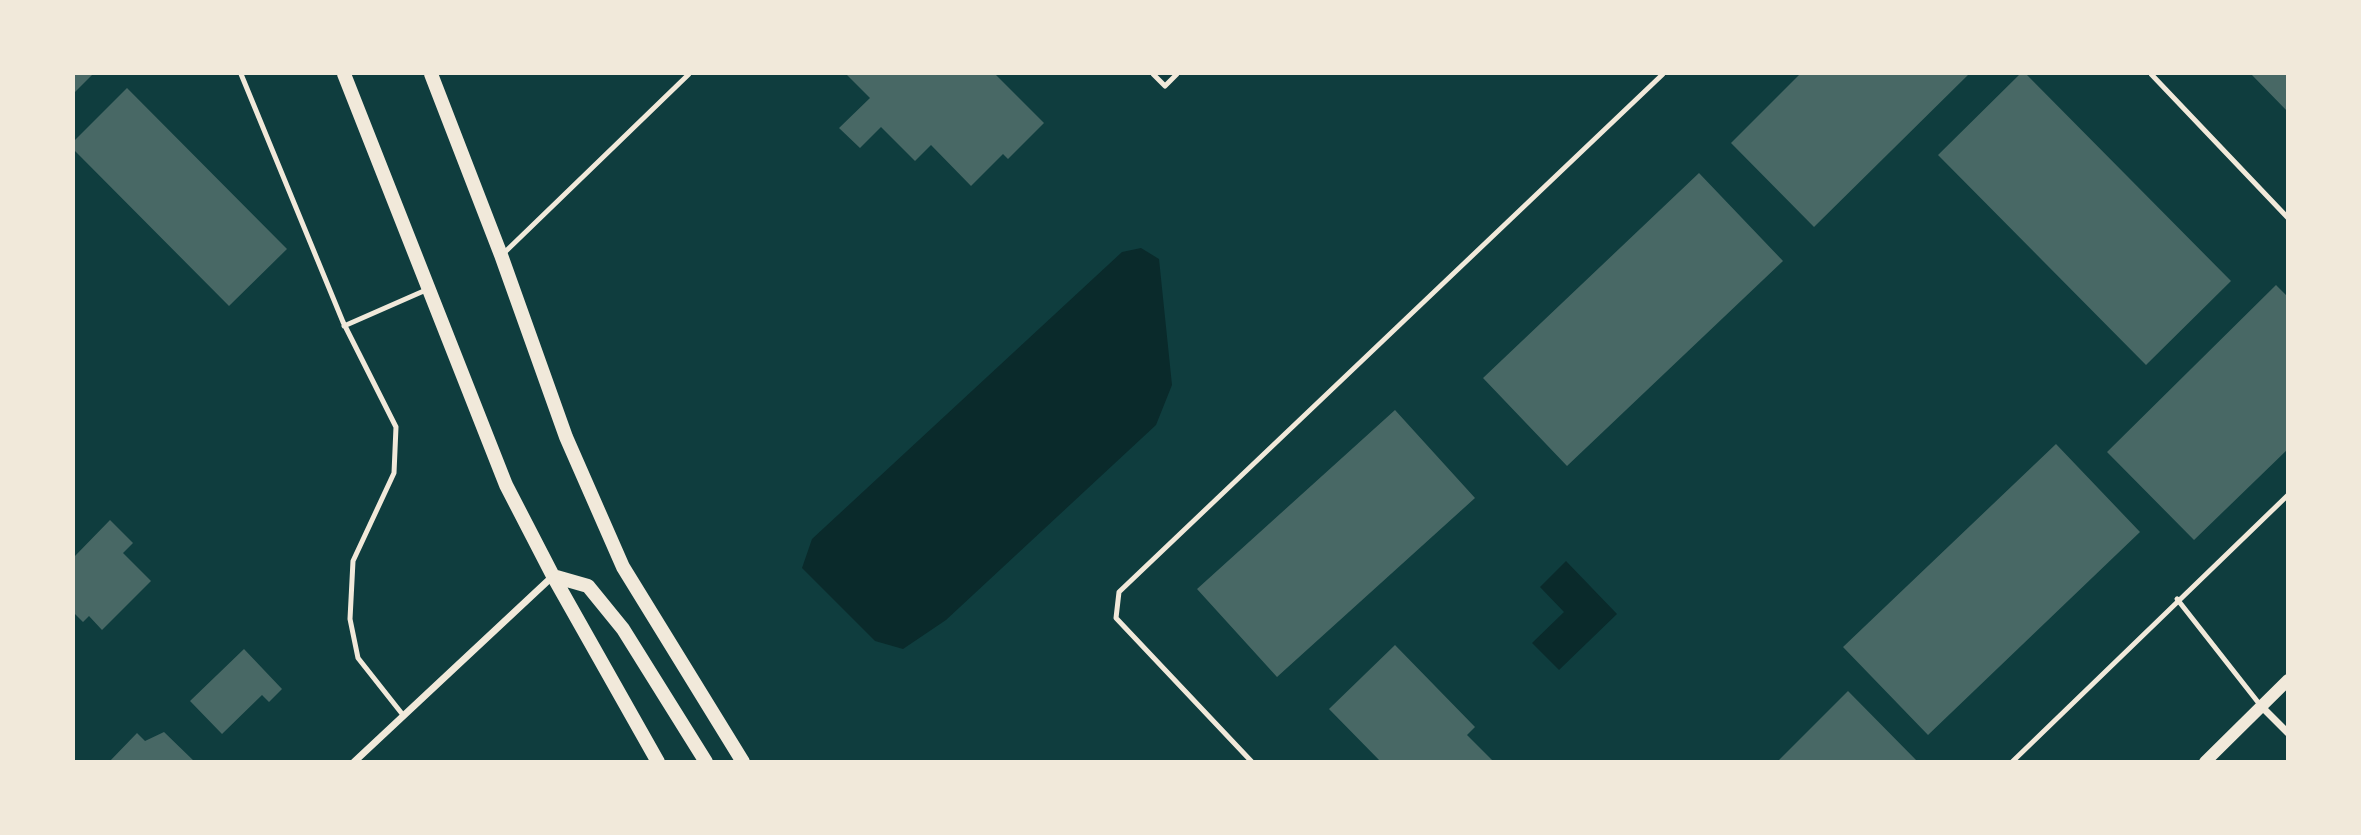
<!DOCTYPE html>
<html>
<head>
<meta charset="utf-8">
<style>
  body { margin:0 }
  #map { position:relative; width:2361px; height:835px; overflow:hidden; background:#0f3d3e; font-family:"Work Sans",sans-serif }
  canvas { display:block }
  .frame { position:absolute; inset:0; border:75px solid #f1e9da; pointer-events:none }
</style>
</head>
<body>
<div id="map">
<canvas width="2361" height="835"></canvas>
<div class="frame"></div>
</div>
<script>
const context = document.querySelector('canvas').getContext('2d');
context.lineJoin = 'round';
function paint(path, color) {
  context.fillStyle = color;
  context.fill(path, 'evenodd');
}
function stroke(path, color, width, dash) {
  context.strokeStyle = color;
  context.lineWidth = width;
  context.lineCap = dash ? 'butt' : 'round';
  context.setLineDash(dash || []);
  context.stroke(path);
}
const water = new Path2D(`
  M 1141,248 L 1159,259 L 1172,385 L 1156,425 L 946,620 L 903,649 L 875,641 L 802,568 L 812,539 L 1122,252 Z
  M 1566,561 L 1617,614 L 1559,670 L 1532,643 L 1564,612 L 1540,587 Z`);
const building = new Path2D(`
  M 74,74 L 93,74 L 74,93 Z
  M 846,74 L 995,74 L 1044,123 L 1008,159 L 1003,154 L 971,186 L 931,145 L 915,161 L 881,127 L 860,148 L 839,128 L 870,98 Z
  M 1800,74 L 1969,74 L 1814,227 L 1731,143 Z
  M 2020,74 L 2026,74 L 2231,281 L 2146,365 L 1938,155 Z
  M 2251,74 L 2288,74 L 2288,112 Z
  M 127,88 L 287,249 L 229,306 L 74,150 L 74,141 Z
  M 1699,173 L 1783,261 L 1567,466 L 1483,378 Z
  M 2276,285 L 2288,297 L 2288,449 L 2194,540 L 2107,452 Z
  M 1395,410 L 1475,498 L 1277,677 L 1197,589 Z
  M 2056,444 L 2140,532 L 1928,735 L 1843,647 Z
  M 110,520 L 133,543 L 123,553 L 151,581 L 102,630 L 89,616 L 83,622 L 74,613 L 74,557 Z
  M 1395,645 L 1475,727 L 1467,735 L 1494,762 L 1381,762 L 1329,709 Z
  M 244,649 L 282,689 L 269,702 L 262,695 L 222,734 L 190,701 Z
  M 1848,691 L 1918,762 L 1777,762 Z
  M 164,732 L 195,762 L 109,762 L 137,733 L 145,741 Z`);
const service = new Path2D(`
  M 241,74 L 343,322 L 396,427 L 394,473 L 353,561 L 350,619 L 358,658 L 403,715
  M 1153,74 L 1165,86 L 1177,74
  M 2151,74 L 2288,218
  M 504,253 L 689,74
  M 344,326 L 426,290
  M 2177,599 L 2261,706
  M 1252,762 L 1116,618 L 1119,592 L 1663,74
  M 2012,762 L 2288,495`);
const minor = new Path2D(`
  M 2261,706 L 2288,733
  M 354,762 L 553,576`);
const tertiary = new Path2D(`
  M 2205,762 L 2288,680`);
const secondary = new Path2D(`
  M 344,74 L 506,485 L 553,576 L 658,762
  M 431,74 L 501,255 L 566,437 L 623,567 L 743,762
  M 553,576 L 588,586 L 623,629 L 706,762`);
paint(water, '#0a2a2b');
paint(building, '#486865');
stroke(service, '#f1e9da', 5);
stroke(minor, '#f1e9da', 7);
stroke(tertiary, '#f1e9da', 12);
stroke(secondary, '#f1e9da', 14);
</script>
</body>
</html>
